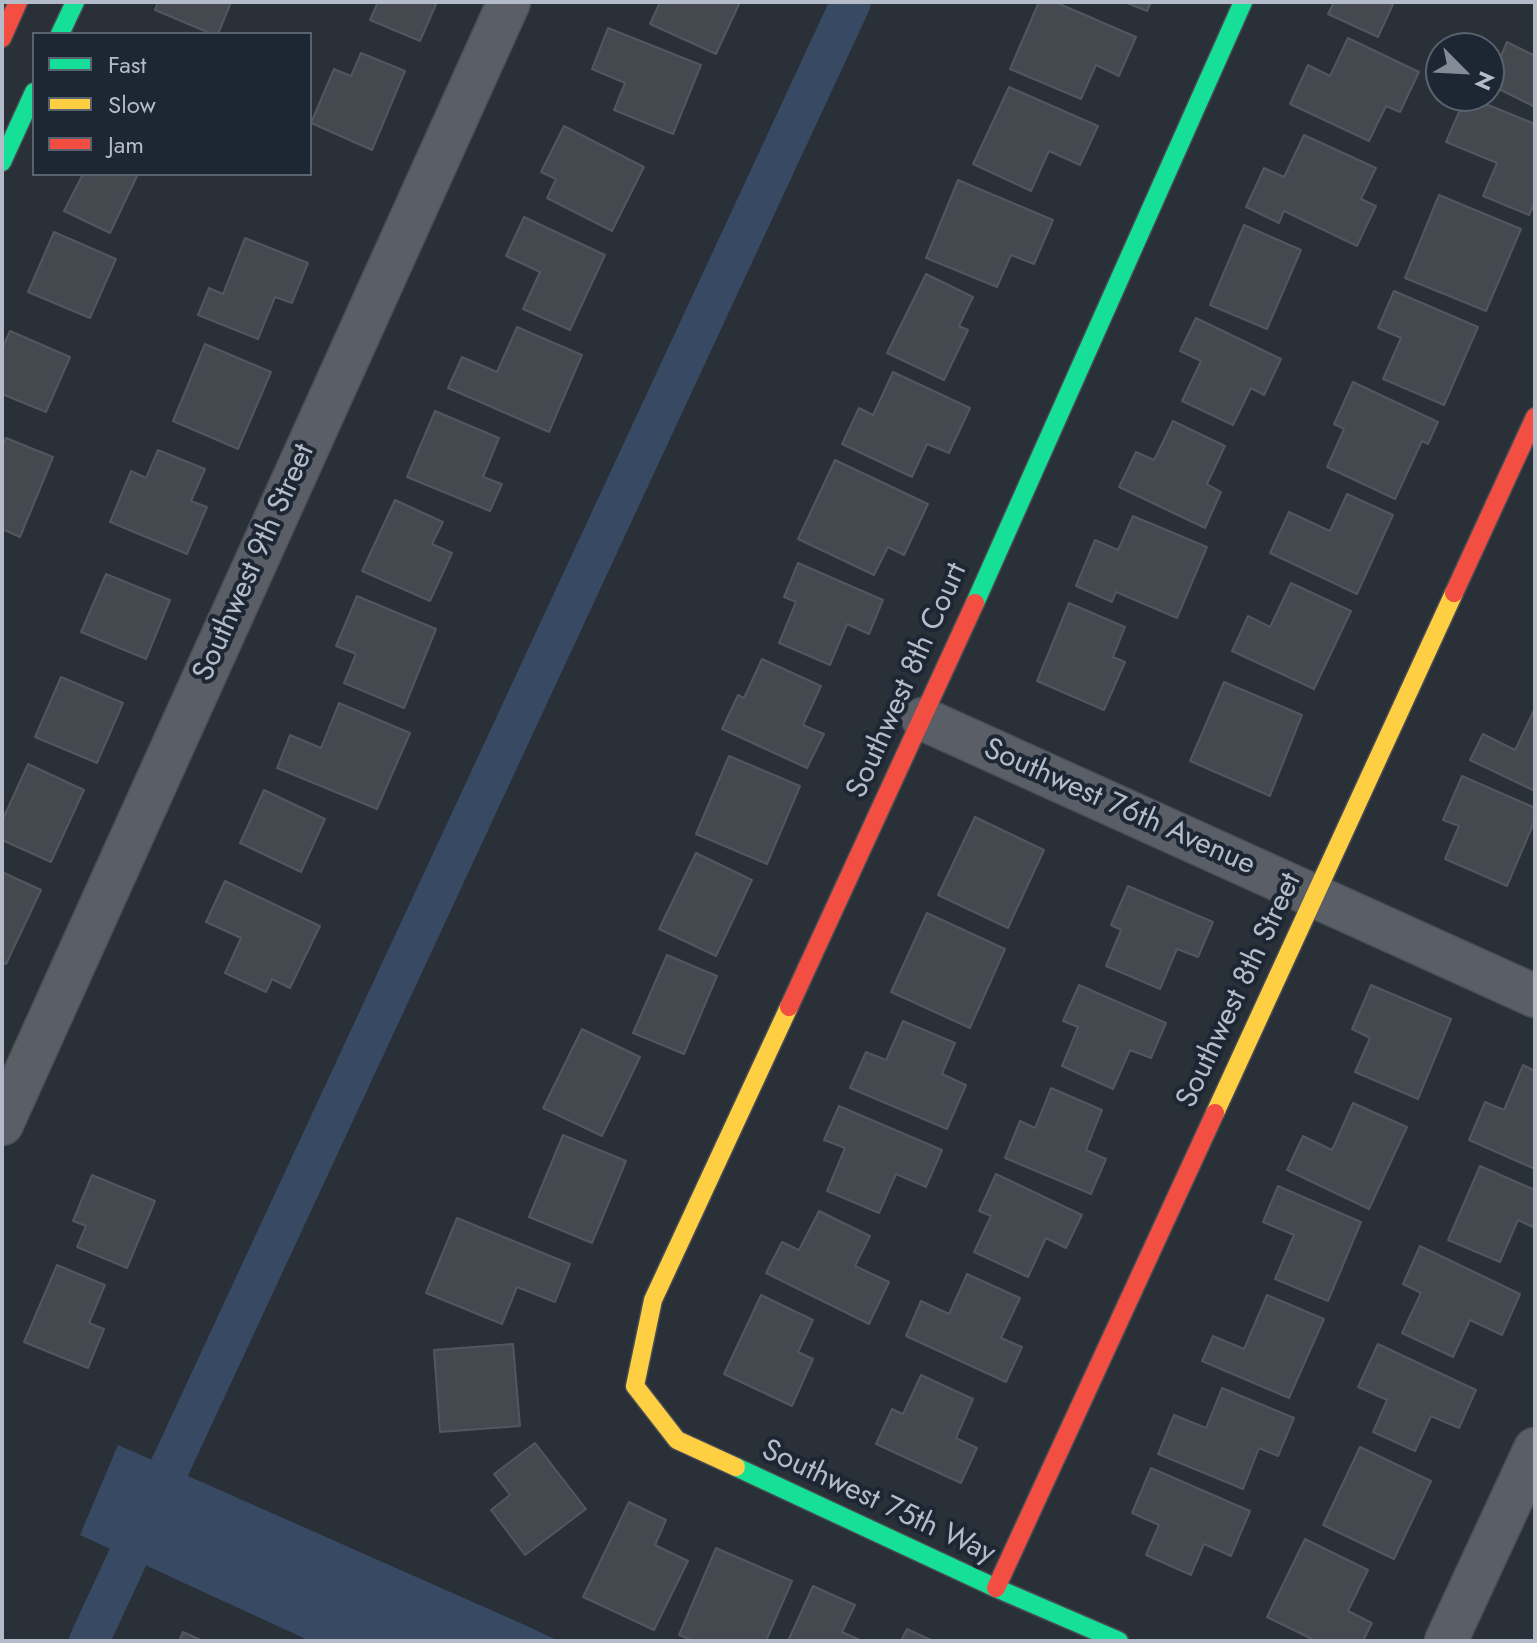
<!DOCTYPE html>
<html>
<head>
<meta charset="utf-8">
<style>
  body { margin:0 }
  #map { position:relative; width:1537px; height:1643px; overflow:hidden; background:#2a3038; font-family:Jost,sans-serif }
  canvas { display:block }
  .frame { position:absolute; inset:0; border:4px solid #b4bcc9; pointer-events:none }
  .legend { position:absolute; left:32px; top:32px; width:280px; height:144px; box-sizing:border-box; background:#1d2633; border:2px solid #59626f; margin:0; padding:10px 14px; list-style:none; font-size:24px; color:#b4bcc9 }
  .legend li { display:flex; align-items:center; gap:16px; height:40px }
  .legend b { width:40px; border:2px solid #59626f }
  .north { position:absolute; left:1425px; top:32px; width:80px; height:80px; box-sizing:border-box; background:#1d2633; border:2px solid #59626f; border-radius:50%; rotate:114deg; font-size:22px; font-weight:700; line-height:32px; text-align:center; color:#b4bcc9 }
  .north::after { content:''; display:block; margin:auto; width:28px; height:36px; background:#848b96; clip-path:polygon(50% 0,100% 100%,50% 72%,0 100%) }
</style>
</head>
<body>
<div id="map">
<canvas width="1537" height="1643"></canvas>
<div class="frame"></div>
<ul class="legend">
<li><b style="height:10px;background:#16e098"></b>Fast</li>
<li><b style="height:10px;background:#ffcf43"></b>Slow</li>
<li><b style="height:10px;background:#f24e42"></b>Jam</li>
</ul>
<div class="north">N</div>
</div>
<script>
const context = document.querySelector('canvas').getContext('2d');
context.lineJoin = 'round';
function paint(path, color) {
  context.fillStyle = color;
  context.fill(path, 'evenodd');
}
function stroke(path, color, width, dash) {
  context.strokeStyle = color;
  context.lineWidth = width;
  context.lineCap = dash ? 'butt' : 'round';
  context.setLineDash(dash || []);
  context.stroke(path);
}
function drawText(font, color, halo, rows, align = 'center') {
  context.font = font + ' Jost,sans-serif';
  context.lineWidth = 8;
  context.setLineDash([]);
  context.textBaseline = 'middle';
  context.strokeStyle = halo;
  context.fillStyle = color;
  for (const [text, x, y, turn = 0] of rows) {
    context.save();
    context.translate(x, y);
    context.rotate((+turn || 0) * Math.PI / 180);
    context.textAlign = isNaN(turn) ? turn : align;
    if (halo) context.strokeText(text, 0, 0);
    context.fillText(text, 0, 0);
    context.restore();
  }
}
const water = new Path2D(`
  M 118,1445 L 527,1626 L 559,1641 L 310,1641 L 80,1535 Z`);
const canal = new Path2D(`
  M 89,1641 L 851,2`);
const building = new Path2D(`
  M 158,2 L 231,2 L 218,34 L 212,34 L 155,10 Z
  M 378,2 L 437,2 L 420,41 L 370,20 Z
  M 660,2 L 740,2 L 716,54 L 650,24 Z
  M 1039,2 L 1055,2 L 1136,37 L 1119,76 L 1096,65 L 1081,99 L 1010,69 Z
  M 1125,2 L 1151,2 L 1147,11 Z
  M 1334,2 L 1394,2 L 1378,37 L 1328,14 Z
  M 608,28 L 701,65 L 673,134 L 614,110 L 625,83 L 592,69 Z
  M 1348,38 L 1419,72 L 1400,112 L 1386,106 L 1369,141 L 1290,104 L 1308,65 L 1330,76 Z
  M 1507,42 L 1535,56 L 1535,107 L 1489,84 Z
  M 361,53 L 405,71 L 372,150 L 311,123 L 334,69 L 351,76 Z
  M 1009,87 L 1098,126 L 1080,165 L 1049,151 L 1031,191 L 973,164 Z
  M 1466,96 L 1535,124 L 1535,202 L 1529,215 L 1483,196 L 1497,163 L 1446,142 Z
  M 564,126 L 644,167 L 612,231 L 547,198 L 556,179 L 541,172 Z
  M 1304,135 L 1376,168 L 1361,199 L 1376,206 L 1357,246 L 1284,211 L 1279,223 L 1246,207 L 1264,168 L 1284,177 Z
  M 83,174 L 138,174 L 110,233 L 64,211 Z
  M 958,180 L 1053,220 L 1034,264 L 1011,255 L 997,287 L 926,258 Z
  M 1439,195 L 1521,229 L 1486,311 L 1405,278 Z
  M 524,217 L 605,255 L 570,330 L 523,309 L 540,272 L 506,256 Z
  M 1244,225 L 1301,250 L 1267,329 L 1210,305 Z
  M 54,232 L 116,259 L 90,318 L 28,292 Z
  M 245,238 L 308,263 L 292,303 L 275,297 L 258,339 L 198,315 L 209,288 L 223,294 Z
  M 926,274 L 973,297 L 959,326 L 968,330 L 944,380 L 887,353 Z
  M 1394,291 L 1478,327 L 1444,405 L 1383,379 L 1401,338 L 1378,328 Z
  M 1196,318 L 1281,359 L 1264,395 L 1251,388 L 1233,425 L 1182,401 L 1201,361 L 1180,351 Z
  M 517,327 L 582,355 L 549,432 L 448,388 L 462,357 L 497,372 Z
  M 10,331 L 70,357 L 46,412 L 2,394 L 2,349 Z
  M 205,344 L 271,372 L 238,449 L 173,421 Z
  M 893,372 L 970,408 L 949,453 L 927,444 L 912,477 L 842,444 L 859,408 L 873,415 Z
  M 1353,382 L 1438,422 L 1428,444 L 1422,441 L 1395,499 L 1327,467 L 1344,429 L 1334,424 Z
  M 435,411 L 499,438 L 483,477 L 502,484 L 490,511 L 407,477 Z
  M 1173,421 L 1225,446 L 1207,484 L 1221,492 L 1205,528 L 1119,487 L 1136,452 L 1154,460 Z
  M 6,438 L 53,457 L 20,537 L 2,529 L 2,446 Z
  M 158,450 L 205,469 L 191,501 L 207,507 L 187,554 L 110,522 L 131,471 L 146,478 Z
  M 835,460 L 928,504 L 904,555 L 888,547 L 874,575 L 798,539 Z
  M 1347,494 L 1393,515 L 1357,594 L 1270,553 L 1289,512 L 1330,531 Z
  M 395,500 L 443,522 L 432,544 L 452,553 L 430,601 L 362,571 Z
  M 1133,516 L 1207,547 L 1177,618 L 1116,592 L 1112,602 L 1076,586 L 1095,540 L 1118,550 Z
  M 798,563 L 883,600 L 869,634 L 847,624 L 830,665 L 779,643 L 796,602 L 784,597 Z
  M 106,574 L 170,600 L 146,659 L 81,632 Z
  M 1291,583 L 1351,611 L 1314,689 L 1232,651 L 1248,616 L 1270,627 Z
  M 357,596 L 436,629 L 404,708 L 344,683 L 356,654 L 336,646 Z
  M 1069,603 L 1125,627 L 1113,657 L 1125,662 L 1104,710 L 1037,681 Z
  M 762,659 L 821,686 L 803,725 L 824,734 L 807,768 L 722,729 L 738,695 L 744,698 Z
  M 61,677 L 123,703 L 97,763 L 35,737 Z
  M 1224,682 L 1302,715 L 1270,796 L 1190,761 Z
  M 339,703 L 410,733 L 377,809 L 277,768 L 290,735 L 321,748 Z
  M 1535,708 L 1535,791 L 1470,760 L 1483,734 L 1515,750 Z
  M 729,756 L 800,786 L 767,864 L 696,834 Z
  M 28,764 L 84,790 L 51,862 L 2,840 L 2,821 Z
  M 1462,776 L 1535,808 L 1535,820 L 1507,886 L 1445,859 L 1459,826 L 1443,820 Z
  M 264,790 L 325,819 L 301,872 L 240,843 Z
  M 975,817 L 1044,850 L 1008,928 L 938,895 Z
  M 696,853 L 752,880 L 716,956 L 659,929 Z
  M 2,872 L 41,890 L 6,964 L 2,962 Z
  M 225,881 L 320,926 L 290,988 L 272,979 L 266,992 L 225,973 L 241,938 L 206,922 Z
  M 1128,886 L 1213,922 L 1198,957 L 1177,949 L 1160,989 L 1106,966 L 1121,930 L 1111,925 Z
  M 927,913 L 1005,949 L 970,1028 L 891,992 Z
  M 667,955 L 717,976 L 684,1054 L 633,1033 Z
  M 1079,985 L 1166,1023 L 1151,1058 L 1130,1050 L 1113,1089 L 1062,1066 L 1078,1027 L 1063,1021 Z
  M 1371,985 L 1451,1019 L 1418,1099 L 1355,1072 L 1370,1038 L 1352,1029 Z
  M 903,1021 L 955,1043 L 942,1074 L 966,1085 L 947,1129 L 850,1088 L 866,1052 L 886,1060 Z
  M 582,1029 L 640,1057 L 602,1136 L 543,1108 Z
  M 1523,1065 L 1535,1071 L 1535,1169 L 1469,1140 L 1485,1102 L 1504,1110 Z
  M 1051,1088 L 1102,1110 L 1086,1150 L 1106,1159 L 1091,1194 L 1005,1158 L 1020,1121 L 1035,1128 Z
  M 1353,1103 L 1407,1127 L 1369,1209 L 1287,1170 L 1303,1136 L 1332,1150 Z
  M 839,1106 L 942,1150 L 926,1187 L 896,1174 L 879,1213 L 827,1191 L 845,1148 L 824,1140 Z
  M 563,1135 L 626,1161 L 592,1243 L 529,1217 Z
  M 1480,1166 L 1535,1190 L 1535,1228 L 1518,1220 L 1500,1262 L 1448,1240 Z
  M 996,1174 L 1082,1215 L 1066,1248 L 1046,1238 L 1028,1277 L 974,1252 L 991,1216 L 979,1211 Z
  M 92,1175 L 155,1201 L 127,1268 L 77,1247 L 86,1226 L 73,1221 Z
  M 1278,1186 L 1361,1222 L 1328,1301 L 1275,1279 L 1294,1235 L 1263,1222 Z
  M 819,1211 L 870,1236 L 855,1266 L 889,1282 L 869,1324 L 766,1273 L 782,1242 L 799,1250 Z
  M 457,1218 L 570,1264 L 555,1302 L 517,1287 L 502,1324 L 426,1293 Z
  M 1420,1246 L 1520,1294 L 1502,1335 L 1470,1320 L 1453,1357 L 1402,1333 L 1421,1293 L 1403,1284 Z
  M 57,1265 L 105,1285 L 89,1323 L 104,1329 L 88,1368 L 24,1342 Z
  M 967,1274 L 1020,1298 L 1001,1338 L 1022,1347 L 1006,1382 L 906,1336 L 921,1301 L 949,1314 Z
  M 761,1295 L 813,1320 L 798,1352 L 813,1359 L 792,1406 L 724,1374 Z
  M 1267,1295 L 1324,1319 L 1289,1398 L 1202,1361 L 1213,1336 L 1244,1349 Z
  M 513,1344 L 520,1426 L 440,1432 L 434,1350 Z
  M 1378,1344 L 1476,1390 L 1459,1428 L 1431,1416 L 1415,1451 L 1373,1432 L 1387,1400 L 1358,1387 Z
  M 921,1375 L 973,1399 L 956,1438 L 977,1448 L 961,1483 L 876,1444 L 892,1409 L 903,1414 Z
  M 1222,1388 L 1294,1418 L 1278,1456 L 1259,1448 L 1243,1489 L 1158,1454 L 1174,1415 L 1206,1428 Z
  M 535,1443 L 586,1509 L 525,1555 L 491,1510 L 510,1495 L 494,1474 Z
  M 1360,1447 L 1431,1481 L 1394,1559 L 1323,1525 Z
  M 1151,1468 L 1250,1511 L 1231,1556 L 1204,1544 L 1191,1575 L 1146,1555 L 1159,1525 L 1132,1513 Z
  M 629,1502 L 666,1520 L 655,1545 L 688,1561 L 654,1630 L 583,1597 Z
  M 1305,1539 L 1368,1570 L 1348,1611 L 1372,1623 L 1363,1641 L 1316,1641 L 1267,1617 Z
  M 716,1548 L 792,1581 L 766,1641 L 694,1641 L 679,1635 Z
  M 813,1586 L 855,1605 L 842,1632 L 862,1641 L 788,1641 Z
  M 907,1629 L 933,1641 L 901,1641 Z
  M 183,1632 L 203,1641 L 179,1641 Z`);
const street = new Path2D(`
  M 923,719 L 1535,996
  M 2,1124 L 509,2
  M 1446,1641 L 1535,1449`);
const fast = new Path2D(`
  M 60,34 L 75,2
  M 2,162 L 34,92
  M 975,603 L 1243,2
  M 736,1467 L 996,1588 L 1119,1641`);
const slow = new Path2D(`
  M 1215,1113 L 1454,593
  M 736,1467 L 677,1440 L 635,1386 L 653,1300 L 789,1007`);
const jam = new Path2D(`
  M 2,38 L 18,2
  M 1454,593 L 1535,417
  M 789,1007 L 975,603
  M 996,1588 L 1215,1113`);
const streetNames = [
  ["Southwest 9th Street",255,563,-66],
  ["Southwest 8th Court",908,681,-66],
  ["Southwest 76th Avenue",1119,808,24],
  ["Southwest 8th Street",1240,991,-65],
  ["Southwest 75th Way",878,1503,25]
];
paint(water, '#384963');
stroke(canal, '#384963', 40);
paint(building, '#444950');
stroke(building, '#52575f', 2);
stroke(street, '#484c53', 45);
stroke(fast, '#484c53', 21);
stroke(slow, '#484c53', 21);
stroke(jam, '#484c53', 21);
stroke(street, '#5a5e66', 42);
stroke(fast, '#16e098', 18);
stroke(slow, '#ffcf43', 18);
stroke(jam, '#f24e42', 18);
drawText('30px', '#b4bcc9', '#1d2633', streetNames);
</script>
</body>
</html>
